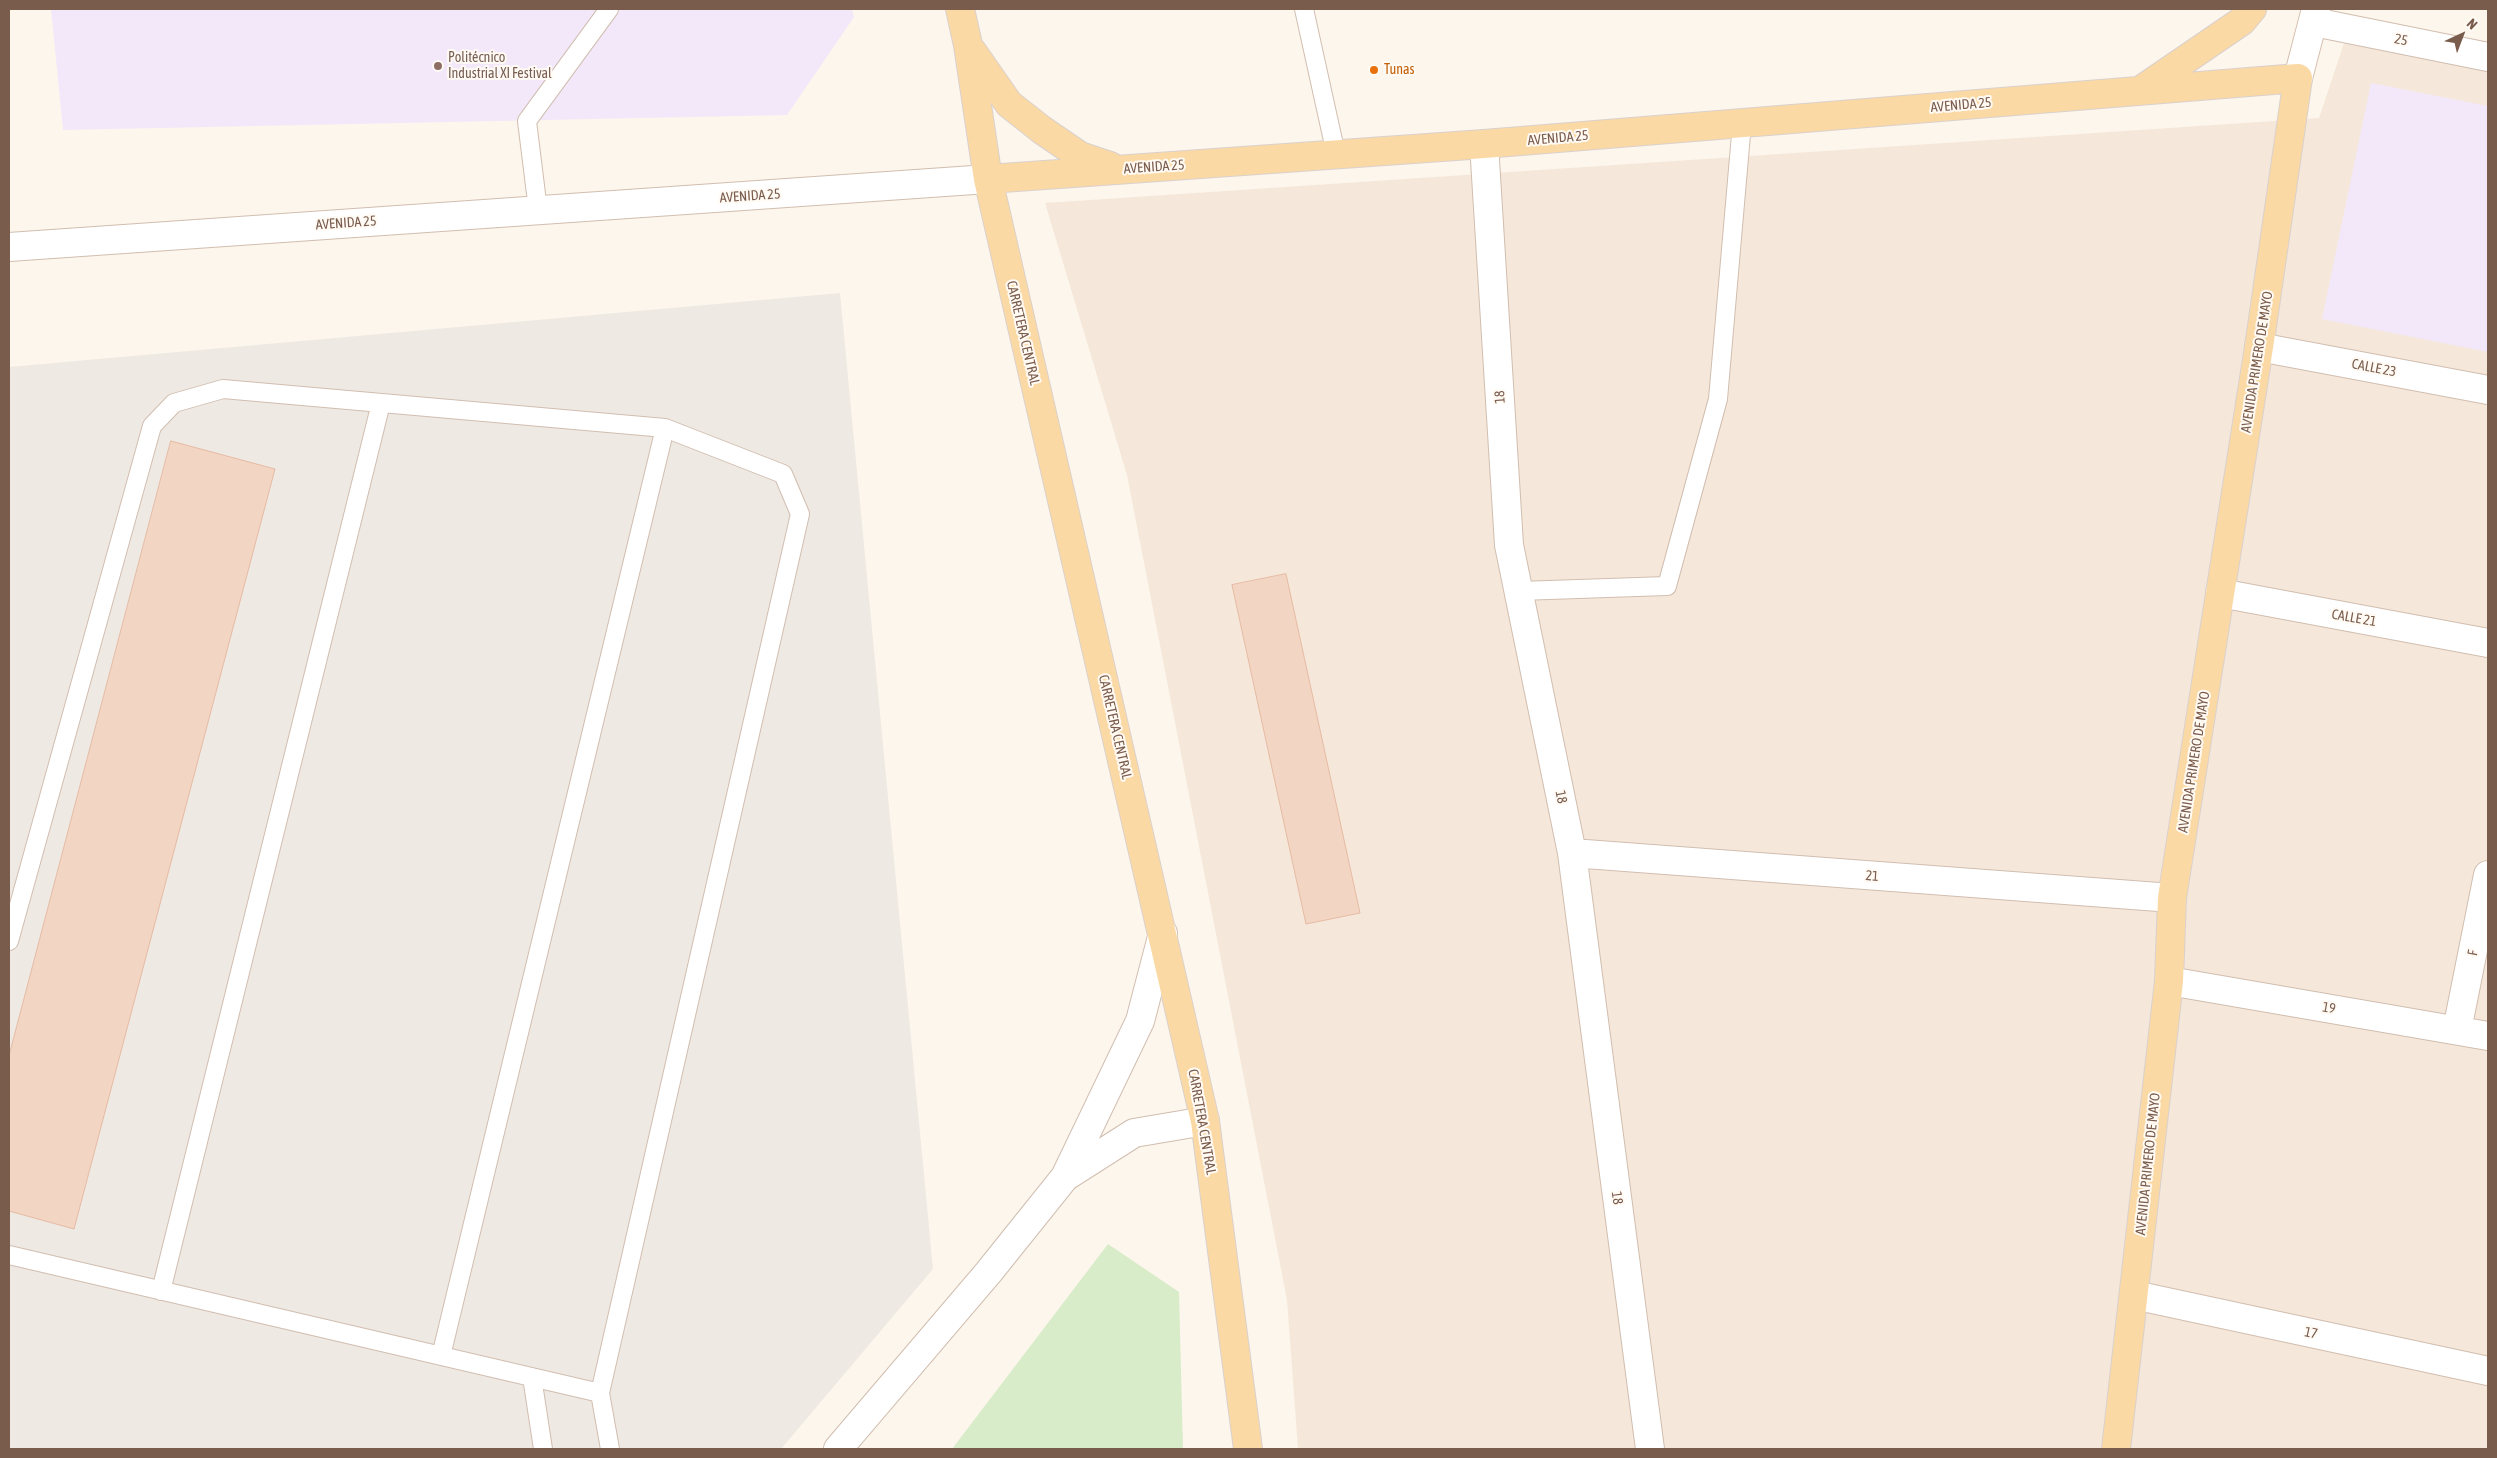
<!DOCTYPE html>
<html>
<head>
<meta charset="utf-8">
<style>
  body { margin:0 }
  #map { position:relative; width:2497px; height:1458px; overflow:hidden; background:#fdf6ec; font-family:"Asap Condensed",sans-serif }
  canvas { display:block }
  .frame { position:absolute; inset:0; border:10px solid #7a5c4d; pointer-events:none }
  .north { position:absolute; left:2437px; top:10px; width:50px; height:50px; -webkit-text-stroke:4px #fffaf3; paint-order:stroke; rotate:43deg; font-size:14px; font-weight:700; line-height:20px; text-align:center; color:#7a5c4d }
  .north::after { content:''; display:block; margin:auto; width:18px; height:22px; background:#7a5c4d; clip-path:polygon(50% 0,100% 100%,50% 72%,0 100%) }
</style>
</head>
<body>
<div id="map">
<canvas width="2497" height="1458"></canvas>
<div class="frame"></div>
<div class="north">N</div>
</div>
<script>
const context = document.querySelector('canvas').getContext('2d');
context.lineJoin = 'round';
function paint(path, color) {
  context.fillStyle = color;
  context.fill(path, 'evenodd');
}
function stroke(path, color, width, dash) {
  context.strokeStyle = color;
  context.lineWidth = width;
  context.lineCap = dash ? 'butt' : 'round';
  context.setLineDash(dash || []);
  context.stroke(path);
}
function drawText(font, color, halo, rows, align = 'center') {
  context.font = font + ' "Asap Condensed",sans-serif';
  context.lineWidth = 4;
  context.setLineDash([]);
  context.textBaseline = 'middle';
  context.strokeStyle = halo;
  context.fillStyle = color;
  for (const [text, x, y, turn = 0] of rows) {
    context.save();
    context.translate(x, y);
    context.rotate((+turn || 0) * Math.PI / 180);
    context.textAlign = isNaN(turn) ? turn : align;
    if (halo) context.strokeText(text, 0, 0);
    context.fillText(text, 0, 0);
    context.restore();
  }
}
const residential = new Path2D(`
  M 2353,16 L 2488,44 L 2488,1449 L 1298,1449 L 1287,1300 L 1127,475 L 1045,203 L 2319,118 Z`);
const industrial = new Path2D(`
  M 840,293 L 933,1269 L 781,1449 L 9,1449 L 9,367 Z`);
const education = new Path2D(`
  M 51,9 L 852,9 L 854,17 L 787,115 L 63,130 Z
  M 2371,83 L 2488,106 L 2488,352 L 2322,319 Z`);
const green = new Path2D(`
  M 1108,1244 L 1179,1292 L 1183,1449 L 952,1449 Z`);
const building = new Path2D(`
  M 171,441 L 275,469 L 74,1229 L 9,1211 L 9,1056 Z
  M 1286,574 L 1360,913 L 1306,924 L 1232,585 Z`);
const service = new Path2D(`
  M 1304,9 L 1336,154
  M 538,210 L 527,121 L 609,9
  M 1519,591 L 1667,586 L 1718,399 L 1742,123
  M 9,941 L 152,426 L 174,403 L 223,389 L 665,428 L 783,474 L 800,514 L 600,1393 L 610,1449
  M 9,1255 L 600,1393
  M 161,1291 L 381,403
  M 441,1356 L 665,428
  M 532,1377 L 543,1449`);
const minor = new Path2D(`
  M 2314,22 L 2488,57
  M 1484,144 L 1509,545 L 1572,853 L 1650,1449
  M 2259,347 L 2488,390
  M 2220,593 L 2488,643
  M 1572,853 L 2172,898
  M 2169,981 L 2488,1036
  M 2457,1030 L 2488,875
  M 1065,1177 L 1134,1133 L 1205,1121
  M 2134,1295 L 2488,1371
  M 838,1449 L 988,1273 L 1065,1177 L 1140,1021 L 1163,933`);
const tertiary = new Path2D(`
  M 9,247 L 988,179`);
const secondary = new Path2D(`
  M 2298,78 L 2316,9`);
const primary = new Path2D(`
  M 960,9 L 968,45 L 988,179 L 1205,1121 L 1248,1449
  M 972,51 L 1009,104 L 1042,130 L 1080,156 L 1110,166
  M 2141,90 L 2242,21 L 2252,9
  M 988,179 L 1484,144 L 2298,78 L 2259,347 L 2172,898 L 2169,981 L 2116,1449`);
const markers = [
  [438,66,5,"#8d6e63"],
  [1374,70,5,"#e8710a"]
];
const streetNames = [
  ["25",2401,40,11],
  ["AVENIDA 25",1961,105,-5],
  ["AVENIDA 25",1558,138,-5],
  ["AVENIDA 25",1154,167,-4],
  ["AVENIDA 25",750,196,-4],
  ["AVENIDA 25",346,223,-4],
  ["CARRETERA CENTRAL",1023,333,77],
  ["AVENIDA PRIMERO DE MAYO",2257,362,-81],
  ["CALLE 23",2374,368,11],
  ["18",1500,397,-94],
  ["CALLE 21",2354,618,10],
  ["CARRETERA CENTRAL",1115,727,77],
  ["AVENIDA PRIMERO DE MAYO",2194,762,-81],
  ["18",1561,797,79],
  ["21",1872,876,4],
  ["F",2473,953,-79],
  ["19",2329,1008,10],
  ["CARRETERA CENTRAL",1202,1122,80],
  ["AVENIDA PRIMERO DE MAYO",2148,1164,-84],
  ["18",1617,1198,83],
  ["17",2311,1333,12]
];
const educationNames = [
  ["Politécnico",448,58],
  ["Industrial XI Festival",448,74]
];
const foodNames = [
  ["Tunas",1384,70]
];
paint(residential, '#f5e8da');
paint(industrial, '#efe9e4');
paint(education, '#f3e8fa');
paint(green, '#d8ecc9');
paint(building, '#f3d5c3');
stroke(building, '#e6bba3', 1);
stroke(service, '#d1beb0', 20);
stroke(minor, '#d1beb0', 30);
stroke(tertiary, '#d1beb0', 30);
stroke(secondary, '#d6c0b0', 30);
stroke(primary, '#dad1cd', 30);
stroke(service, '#fff', 18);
stroke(minor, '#fff', 28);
stroke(tertiary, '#fff', 28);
stroke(secondary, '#fff', 28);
stroke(primary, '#fbd9a5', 28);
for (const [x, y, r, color] of markers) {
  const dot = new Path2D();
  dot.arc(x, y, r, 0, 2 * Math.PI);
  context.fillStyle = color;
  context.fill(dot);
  stroke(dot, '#fffaf3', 2);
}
drawText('14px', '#7a5c4d', '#fffaf3', streetNames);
drawText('14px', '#785e54', '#fffaf3', educationNames, 'left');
drawText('14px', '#c56008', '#fffaf3', foodNames, 'left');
</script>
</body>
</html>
